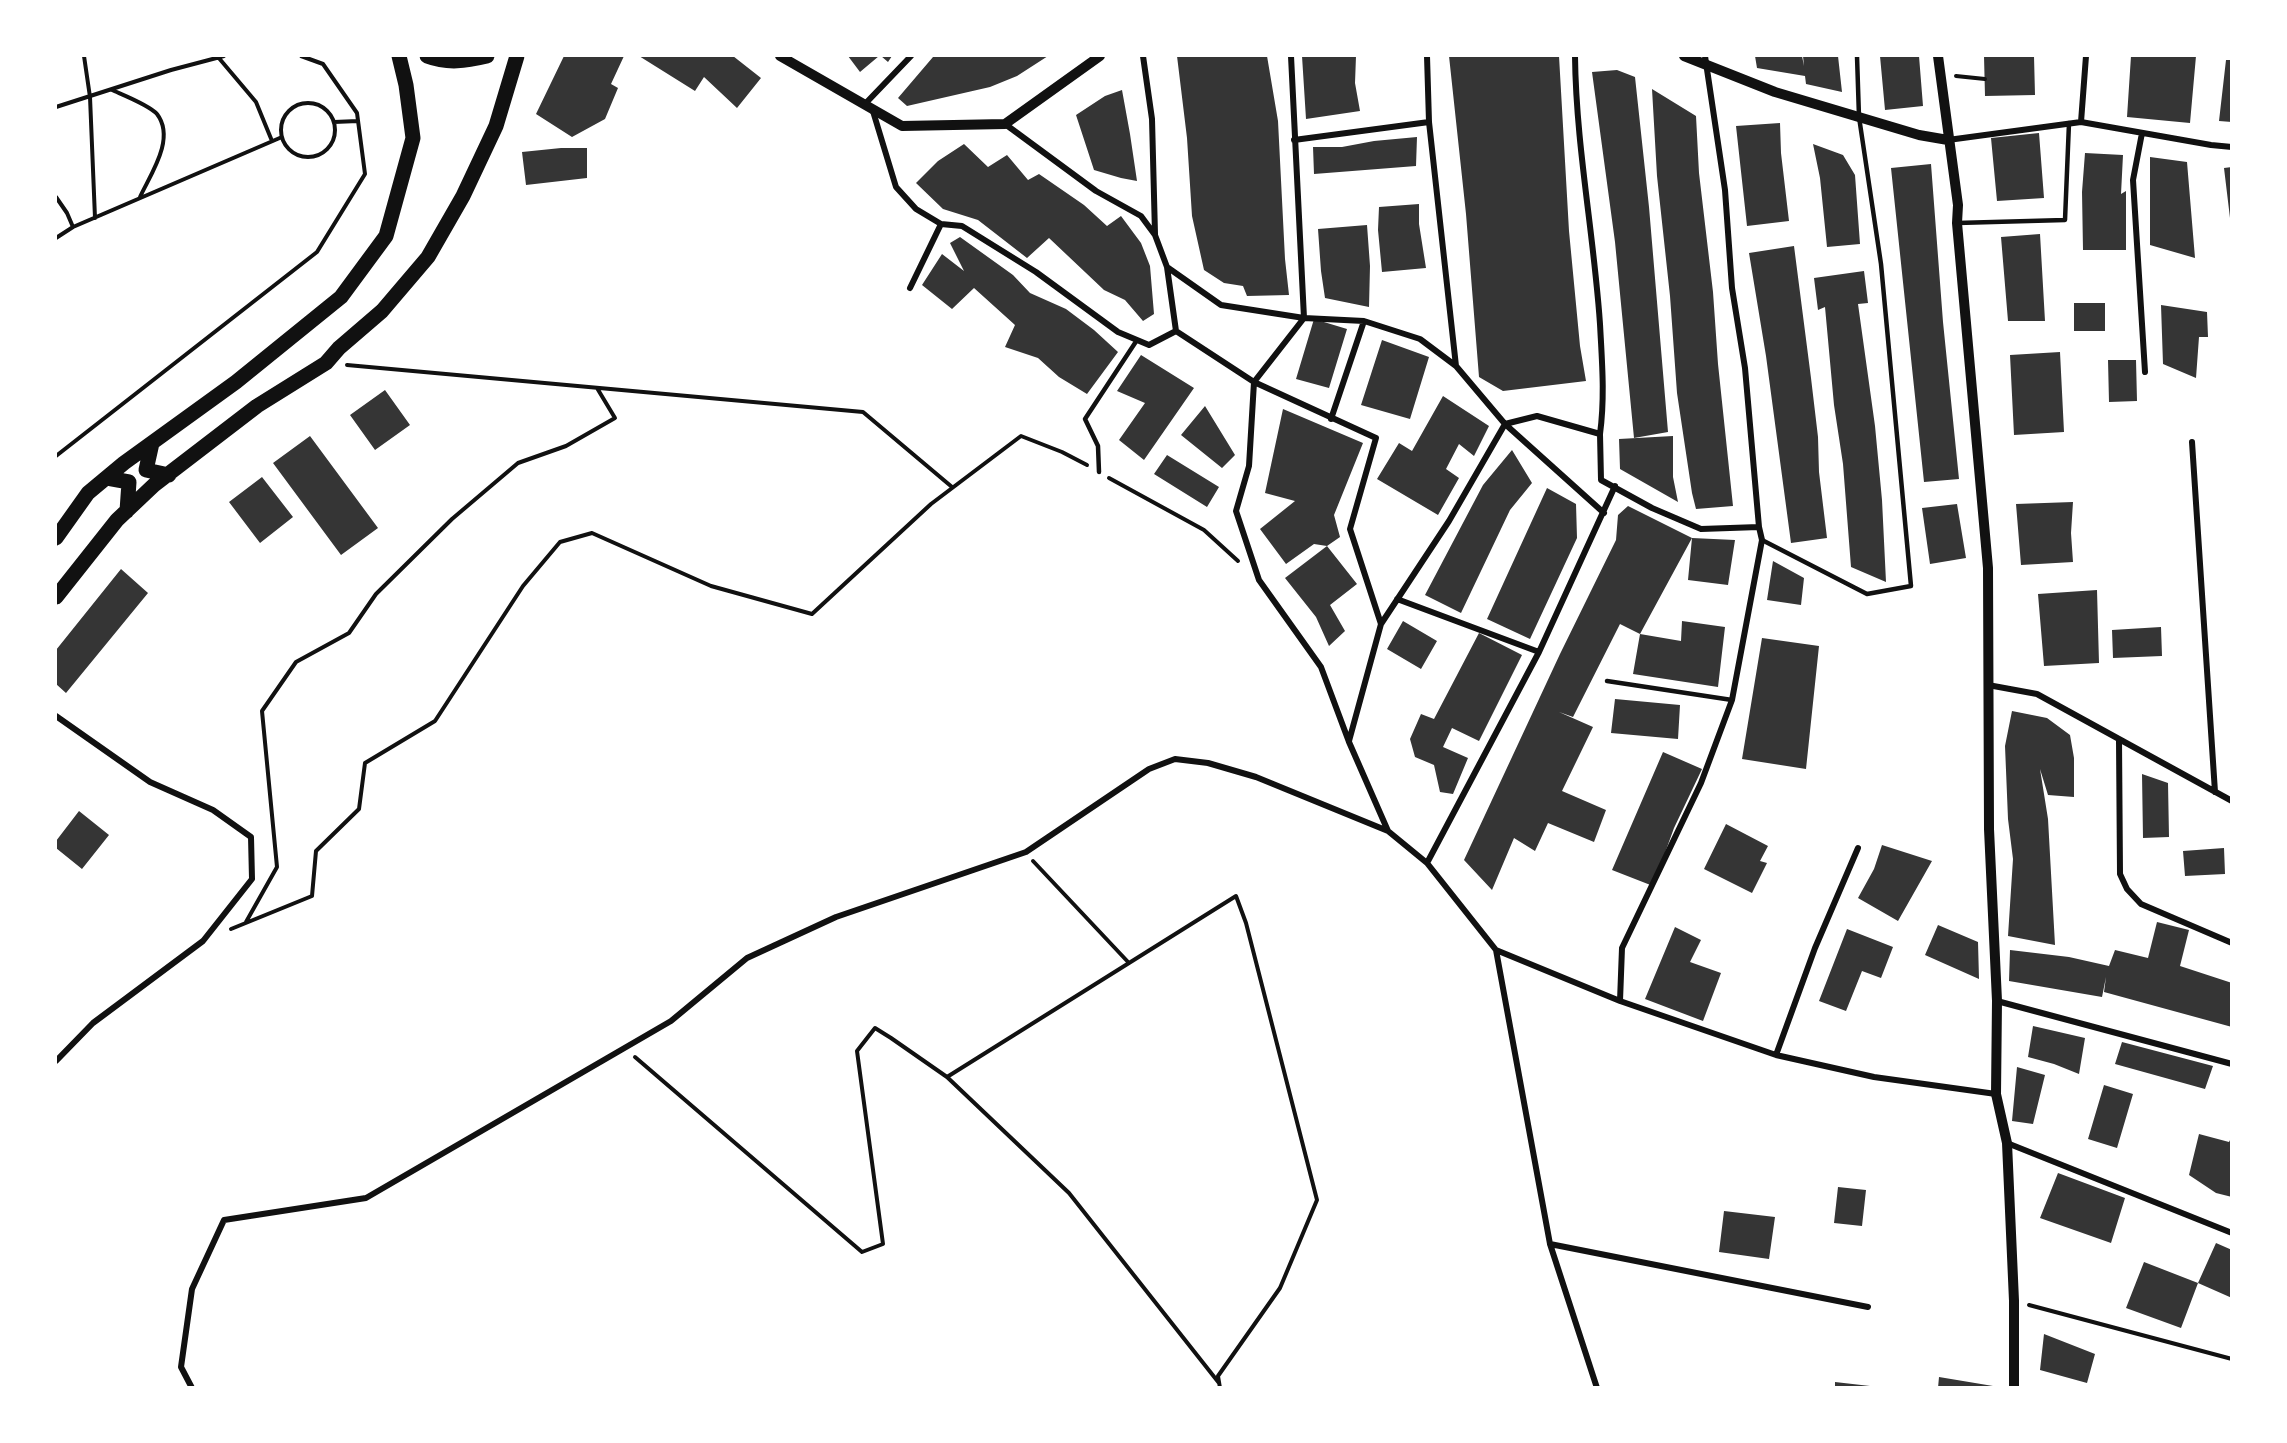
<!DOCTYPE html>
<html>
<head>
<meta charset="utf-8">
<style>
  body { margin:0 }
  #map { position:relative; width:2287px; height:1443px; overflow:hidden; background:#fff; font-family:Mulish,sans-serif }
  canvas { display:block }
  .frame { position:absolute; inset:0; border:57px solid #fff; pointer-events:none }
</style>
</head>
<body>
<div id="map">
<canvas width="2287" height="1443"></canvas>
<div class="frame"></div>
</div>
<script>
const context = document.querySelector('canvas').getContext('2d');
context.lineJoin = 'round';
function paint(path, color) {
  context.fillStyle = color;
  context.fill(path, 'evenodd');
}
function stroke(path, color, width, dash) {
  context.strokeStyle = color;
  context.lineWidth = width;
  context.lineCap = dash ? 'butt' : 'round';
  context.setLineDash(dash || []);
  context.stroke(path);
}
const building = new Path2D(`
  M 564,56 L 624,56 L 611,84 L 618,88 L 605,119 L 572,137 L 536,114 Z
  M 639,56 L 733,56 L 761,78 L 737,108 L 704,77 L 695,91 Z
  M 848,56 L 879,56 L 860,72 Z
  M 881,56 L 892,56 L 888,62 Z
  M 977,56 L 1048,56 L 1017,76 L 990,87 L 907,106 L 898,98 L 933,57 Z
  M 1177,56 L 1267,56 L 1278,121 L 1285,259 L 1289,295 L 1247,296 L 1243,286 L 1224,283 L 1204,270 L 1192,216 L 1187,138 Z
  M 1302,56 L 1356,56 L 1355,83 L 1360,111 L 1306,119 Z
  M 1449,56 L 1559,56 L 1569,231 L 1580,346 L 1586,381 L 1503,391 L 1479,377 L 1466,214 Z
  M 1755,56 L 1802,56 L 1804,66 L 1803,56 L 1838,56 L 1842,92 L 1806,84 L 1805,76 L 1757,68 Z
  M 1880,56 L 1919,56 L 1923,106 L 1885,110 Z
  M 1984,56 L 2034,56 L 2035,95 L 1985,96 Z
  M 2131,56 L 2196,56 L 2190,123 L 2127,117 Z
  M 2226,60 L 2232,60 L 2232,122 L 2219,121 Z
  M 1617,70 L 1635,77 L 1649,207 L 1668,432 L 1634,438 L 1615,242 L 1592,72 Z
  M 1652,89 L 1696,116 L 1699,173 L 1713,292 L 1718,364 L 1733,506 L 1696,509 L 1692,493 L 1677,393 L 1670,296 L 1657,176 Z
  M 1122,90 L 1130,134 L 1137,181 L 1121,178 L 1094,170 L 1076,115 L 1105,96 Z
  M 1780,123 L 1781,153 L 1789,221 L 1747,226 L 1736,126 Z
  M 2039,133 L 2044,198 L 1997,201 L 1991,138 Z
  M 1417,137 L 1416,166 L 1314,174 L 1313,147 L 1342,147 L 1374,141 Z
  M 964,144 L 988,167 L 1007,155 L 1028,180 L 1039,174 L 1084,205 L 1107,226 L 1121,216 L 1141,243 L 1150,266 L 1154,314 L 1143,321 L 1125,300 L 1104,290 L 1049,238 L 1027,258 L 978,220 L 943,209 L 916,183 L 938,161 Z
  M 1813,144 L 1843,155 L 1855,175 L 1860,244 L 1827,247 L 1820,178 Z
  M 561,148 L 587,148 L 587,178 L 526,185 L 522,152 Z
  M 2085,153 L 2123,155 L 2121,194 L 2126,191 L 2126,250 L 2083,250 L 2082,192 Z
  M 2150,157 L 2187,162 L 2195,258 L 2150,245 Z
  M 1931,164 L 1943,322 L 1959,479 L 1924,482 L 1891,168 Z
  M 2232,167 L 2232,218 L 2230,218 L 2224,168 Z
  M 1419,204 L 1419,224 L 1426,268 L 1382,272 L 1378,230 L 1379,207 Z
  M 1367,225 L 1370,266 L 1369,307 L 1325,298 L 1321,271 L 1318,229 Z
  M 2040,234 L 2045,321 L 2008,321 L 2001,237 Z
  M 960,237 L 1013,275 L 1030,293 L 1066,309 L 1094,330 L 1118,352 L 1087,394 L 1059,377 L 1038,358 L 1005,347 L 1015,325 L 974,288 L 952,309 L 922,285 L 942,254 L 964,271 L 950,243 Z
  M 1794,246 L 1811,378 L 1818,437 L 1819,472 L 1827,538 L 1791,543 L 1766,356 L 1749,253 Z
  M 1864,271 L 1868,303 L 1858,304 L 1875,426 L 1882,500 L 1886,582 L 1851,567 L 1843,464 L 1834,405 L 1825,307 L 1818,310 L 1814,278 Z
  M 2074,303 L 2105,303 L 2105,331 L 2074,331 Z
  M 2161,305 L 2207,312 L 2208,337 L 2199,337 L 2196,378 L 2163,364 Z
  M 1314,319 L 1347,329 L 1329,388 L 1296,379 Z
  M 1382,340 L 1429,357 L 1410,419 L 1361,405 Z
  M 2060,352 L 2064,432 L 2014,435 L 2010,355 Z
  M 1141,355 L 1194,388 L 1144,460 L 1119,440 L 1145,403 L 1117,391 Z
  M 2108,360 L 2136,360 L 2137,401 L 2109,402 Z
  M 385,390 L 410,425 L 375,450 L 350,415 Z
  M 1443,396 L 1489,426 L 1474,456 L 1459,444 L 1446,469 L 1459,478 L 1438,515 L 1377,479 L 1399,443 L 1412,451 Z
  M 1205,406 L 1235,455 L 1222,468 L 1181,435 Z
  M 1283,409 L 1363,443 L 1334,515 L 1340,537 L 1327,546 L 1357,584 L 1330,605 L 1345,631 L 1329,646 L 1316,617 L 1285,578 L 1327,546 L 1314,544 L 1286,564 L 1260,529 L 1295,501 L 1265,493 Z
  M 310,436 L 378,528 L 341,555 L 273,463 Z
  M 1673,436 L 1673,477 L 1678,502 L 1620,469 L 1619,439 Z
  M 1512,450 L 1532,483 L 1510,510 L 1461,613 L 1425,595 L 1483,485 Z
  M 1167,455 L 1219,487 L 1207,507 L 1154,474 Z
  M 262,477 L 293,517 L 260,543 L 229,502 Z
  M 1547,488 L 1576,504 L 1577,538 L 1530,639 L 1487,619 Z
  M 2073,502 L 2071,533 L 2073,562 L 2021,565 L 2016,504 Z
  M 1957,504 L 1966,558 L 1930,564 L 1922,508 Z
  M 1628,506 L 1692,538 L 1735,540 L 1728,585 L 1688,580 L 1692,538 L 1640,634 L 1620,624 L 1573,717 L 1559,712 L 1593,727 L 1562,791 L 1606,810 L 1594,842 L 1548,823 L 1535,851 L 1514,838 L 1492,890 L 1464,860 L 1560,654 L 1616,540 L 1618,515 Z
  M 1773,561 L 1804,578 L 1801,605 L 1767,600 Z
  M 121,569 L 148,593 L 66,693 L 56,684 L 56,650 Z
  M 2097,590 L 2099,663 L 2044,666 L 2038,594 Z
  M 1403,621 L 1437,641 L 1421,669 L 1387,649 Z
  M 1682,621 L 1725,627 L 1718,687 L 1633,674 L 1640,634 L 1681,641 Z
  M 2161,627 L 2162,656 L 2113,658 L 2112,630 Z
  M 1479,633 L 1522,655 L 1479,741 L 1452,728 L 1443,747 L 1468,758 L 1453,794 L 1440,792 L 1434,765 L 1415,757 L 1410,739 L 1421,714 L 1434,719 Z
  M 1762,638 L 1819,646 L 1806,769 L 1742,759 Z
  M 1615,699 L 1680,705 L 1678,739 L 1611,733 Z
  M 2012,711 L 2047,718 L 2070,735 L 2074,758 L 2074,797 L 2048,795 L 2040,769 L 2048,819 L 2055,945 L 2008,936 L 2013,859 L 2008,819 L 2005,746 Z
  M 1663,752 L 1702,769 L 1674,828 L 1653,886 L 1612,870 Z
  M 2142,774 L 2168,783 L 2169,837 L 2143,838 Z
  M 79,811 L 109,835 L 82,869 L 56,848 L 56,841 Z
  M 1726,824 L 1768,846 L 1760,861 L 1767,863 L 1752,893 L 1704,869 Z
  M 1882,845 L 1932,861 L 1898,921 L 1858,898 L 1874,869 Z
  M 2224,848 L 2225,874 L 2185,876 L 2183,851 Z
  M 2157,922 L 2189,930 L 2180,966 L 2232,983 L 2232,1027 L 2104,992 L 2106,977 L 2102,997 L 2009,981 L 2010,950 L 2069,957 L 2109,966 L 2115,950 L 2148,958 Z
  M 1938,925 L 1978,942 L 1979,979 L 1925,955 Z
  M 1675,927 L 1701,940 L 1690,962 L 1721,973 L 1703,1021 L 1645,999 Z
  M 1847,929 L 1893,947 L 1881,978 L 1862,971 L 1846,1011 L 1819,1001 Z
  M 2033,1026 L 2085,1038 L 2079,1074 L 2054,1064 L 2028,1057 Z
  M 2122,1042 L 2213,1066 L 2205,1089 L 2115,1064 Z
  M 2017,1067 L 2045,1075 L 2033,1124 L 2012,1121 Z
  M 2104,1085 L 2133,1094 L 2117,1148 L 2088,1139 Z
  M 2199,1134 L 2229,1142 L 2232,1136 L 2232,1197 L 2216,1193 L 2189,1175 Z
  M 2058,1173 L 2125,1198 L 2111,1243 L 2040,1218 Z
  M 1838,1187 L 1866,1190 L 1862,1226 L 1834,1223 Z
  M 1724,1211 L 1775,1217 L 1769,1259 L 1719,1252 Z
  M 2216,1243 L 2232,1250 L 2232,1298 L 2198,1283 Z
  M 2144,1262 L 2198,1283 L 2181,1328 L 2126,1308 Z
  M 2044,1334 L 2095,1354 L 2087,1383 L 2040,1370 Z
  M 1939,1377 L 1993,1386 L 1993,1388 L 1938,1388 Z
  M 1835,1382 L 1870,1386 L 1870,1388 L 1835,1388 Z`);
const path = new Path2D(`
  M 84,56 L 90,97 L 95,218
  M 218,57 L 256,102 L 272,141
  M 1956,76 L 1985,79
  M 112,90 C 123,95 149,105 157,114 C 176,139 150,175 140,197
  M281 130a27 27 0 1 1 54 0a27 27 0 1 1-54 0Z
  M 56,107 L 171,70 L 224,56
  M 334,122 L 358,121
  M 56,197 L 67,213 L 73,227
  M 56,238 L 73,227 L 282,137
  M 347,365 L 863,412 L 952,487
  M 56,456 L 317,252 L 365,174 L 357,113 L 323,64 L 301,56
  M 1109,478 L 1204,530 L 1238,561
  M 1033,861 L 1129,963
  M 246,922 L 277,867 L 262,711 L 296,662 L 349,633 L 376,594 L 452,519 L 518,463 L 566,446 L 615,418 L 597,388
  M 231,929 L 312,896 L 316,851 L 359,809 L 365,763 L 435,721 L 523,586 L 560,542 L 592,533 L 711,586 L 812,614 L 931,504 L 1021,436 L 1062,452 L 1087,465
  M 635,1057 L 862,1252 L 883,1244 L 857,1051 L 875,1028 L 891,1038 L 947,1077 L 1069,1193 L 1219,1383
  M 947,1077 L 1236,896 L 1246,923 L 1317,1200 L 1280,1288 L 1218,1376 L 1220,1388
  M 2029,1305 L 2232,1359`);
const service = new Path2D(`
  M 1957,223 L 2065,220 L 2069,123
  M 1099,472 L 1098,446 L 1085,419 L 1137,340
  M 1762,540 L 1867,594 L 1911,586 L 1881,264 L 1859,117 L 1857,56
  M 1607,681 L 1732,700`);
const minor = new Path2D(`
  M 1143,56 L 1152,119 L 1155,234
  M 1291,56 L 1304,318 L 1254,382 L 1376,438 L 1350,529 L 1381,624 L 1349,741
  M 1427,56 L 1429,122 L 1456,366
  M 864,105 L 911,56
  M 872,108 L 896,187 L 916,209 L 941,224 L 962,226 L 1036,272 L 1118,332 L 1149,345 L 1176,331
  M 2081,122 L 2086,56
  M 1005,124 L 1096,191 L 1141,216 L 1155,235 L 1167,267 L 1221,305 L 1304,318 L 1364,321 L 1420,339 L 1456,366 L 1505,424 L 1537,416 L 1600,434 C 1605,397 1602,362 1600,324 C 1594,235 1576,146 1575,56
  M 2142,133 L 2133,180 L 2145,372
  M 1294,140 L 1429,122
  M 1948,140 L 2081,122 L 2211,145 L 2232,147
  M 1167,267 L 1176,331 L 1254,382 L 1249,466 L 1236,511 L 1259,580 L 1321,667 L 1349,742 L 1388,831 L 1427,863 L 1496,950 L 1550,1244 L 1597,1388
  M 910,288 L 941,224
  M 1331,419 L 1364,321
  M 1600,434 L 1601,480 L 1652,508 L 1701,529 L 1759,527 L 1745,368 L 1732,288 L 1725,190 L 1705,56
  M 2192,442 L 2215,792
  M 1397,599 L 1539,652
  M 1381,624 L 1449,521 L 1505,424 L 1604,513
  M 1988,685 L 2037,694 L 2232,801
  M 56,716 L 150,782 L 213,810 L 251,837 L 252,879 L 203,941 L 93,1023 L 56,1061
  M 2119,740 L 2120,874 L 2127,889 L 2141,904 L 2232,943
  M 1427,863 L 1539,652 L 1615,486
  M 1496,950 L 1620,1001 L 1622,948 L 1701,783 L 1732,700 L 1762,540 L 1759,527
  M 1620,1001 L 1776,1055 L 1874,1077 L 1996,1094
  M 1997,1001 L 2232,1064
  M 1776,1055 L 1815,948 L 1858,848
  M 2007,1143 L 2232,1233
  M 1550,1244 L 1868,1307
  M 192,1388 L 181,1367 L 192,1289 L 224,1220 L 366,1198 L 671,1021 L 747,958 L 836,917 L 1026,852 L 1149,769 L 1175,759 L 1208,763 L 1256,777 L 1388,831`);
const tertiary = new Path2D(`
  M 780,56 L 902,126 L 1005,124 L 1100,56
  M 1684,56 L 1775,92 L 1919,135 L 1948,140
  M 1938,56 L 1958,205 L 1957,223 L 1988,568 L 1989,829 L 1997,1001 L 1996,1094 L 2007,1143 L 2014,1301 L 2014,1388`);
const primary = new Path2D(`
  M 427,56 C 448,64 466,61 487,56
  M 152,443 L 146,470 L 169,475
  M 107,478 L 129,482 L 127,511
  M 56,538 L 88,493 L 124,463 L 236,382 L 341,297 L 386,236 L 413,138 L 406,85 L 399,56
  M 56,597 L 117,520 L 154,485 L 257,406 L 326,363 L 339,348 L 382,311 L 428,257 L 463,196 L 496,126 L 517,56`);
paint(building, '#353535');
stroke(path, '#111', 4);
stroke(service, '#111', 4.5);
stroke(minor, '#111', 6);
stroke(tertiary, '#111', 10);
stroke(primary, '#111', 15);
</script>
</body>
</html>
